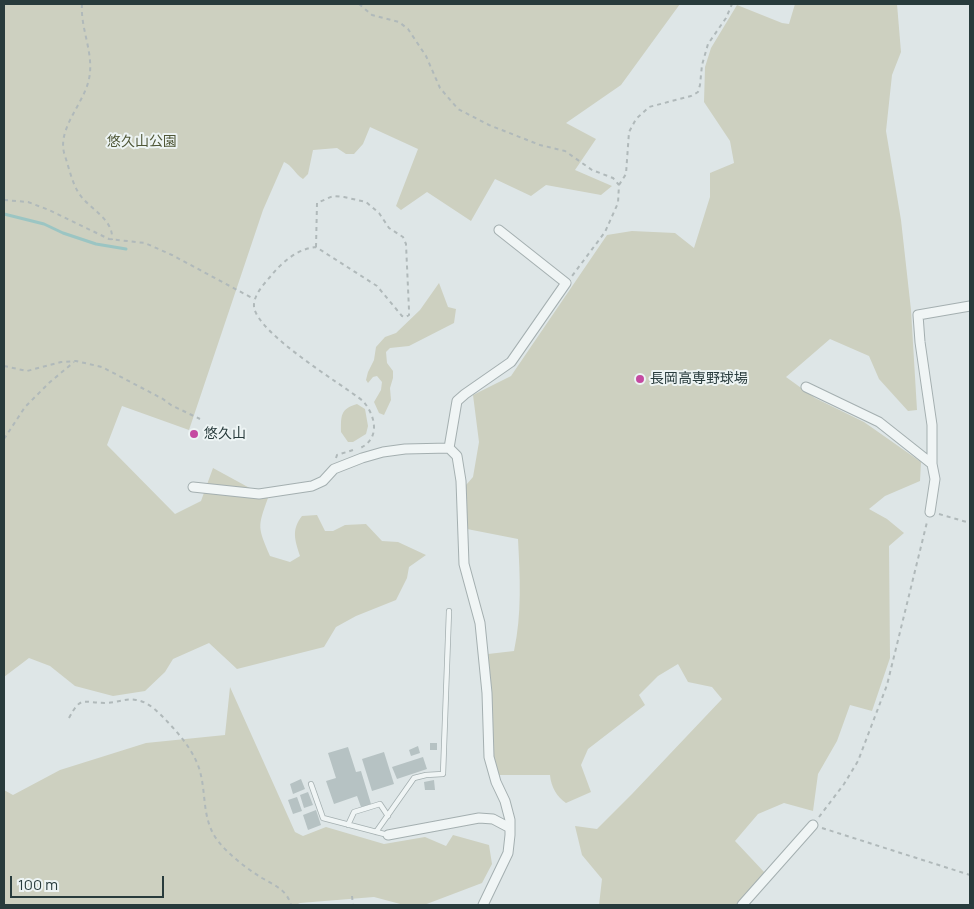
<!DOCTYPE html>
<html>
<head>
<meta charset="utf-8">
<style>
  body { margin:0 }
  #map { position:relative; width:974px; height:909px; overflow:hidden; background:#dee6e7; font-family:Manrope,sans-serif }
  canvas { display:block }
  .frame { position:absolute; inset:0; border:5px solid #283b3c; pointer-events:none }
  .scale { position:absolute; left:10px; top:876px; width:154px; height:22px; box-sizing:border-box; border:2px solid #283b3c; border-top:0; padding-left:6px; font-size:15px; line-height:18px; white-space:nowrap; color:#283b3c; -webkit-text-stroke:4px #edf4f4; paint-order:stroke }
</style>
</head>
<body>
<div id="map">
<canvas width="974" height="909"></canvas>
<div class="frame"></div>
<div class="scale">100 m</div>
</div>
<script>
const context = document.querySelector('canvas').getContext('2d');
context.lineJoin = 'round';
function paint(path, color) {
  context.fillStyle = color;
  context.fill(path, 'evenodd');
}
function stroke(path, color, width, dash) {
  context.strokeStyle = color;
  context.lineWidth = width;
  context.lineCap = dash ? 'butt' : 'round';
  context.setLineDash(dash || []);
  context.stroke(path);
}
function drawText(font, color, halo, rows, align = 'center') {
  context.font = font + ' Manrope,"Noto Sans JP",sans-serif';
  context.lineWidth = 4;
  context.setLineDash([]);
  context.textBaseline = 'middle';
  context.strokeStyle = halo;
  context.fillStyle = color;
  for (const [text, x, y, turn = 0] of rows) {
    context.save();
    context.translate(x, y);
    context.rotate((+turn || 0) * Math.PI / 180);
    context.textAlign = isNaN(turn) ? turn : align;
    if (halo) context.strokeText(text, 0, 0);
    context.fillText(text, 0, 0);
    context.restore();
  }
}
const green = new Path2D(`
  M 4,4 L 680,4 L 621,85 L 566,123 L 596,139 L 575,170 L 612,186 L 601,195 L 546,185 L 531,196 L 495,179 L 471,221 L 427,192 L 401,210 L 396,206 L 418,149 L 370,127 L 363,144 L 354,154 L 346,154 L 337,148 L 313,150 L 308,174 L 303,179 C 295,174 292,165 284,162 L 263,210 L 189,430 L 122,406 L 107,445 L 175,514 L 201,501 L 213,468 L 268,498 C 257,528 258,527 270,556 L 290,562 L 300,556 C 295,540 291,530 302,516 L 317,515 L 325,531 L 333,531 L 345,525 L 366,524 L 382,541 L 398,542 L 426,555 L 409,567 L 407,578 L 396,600 L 356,616 L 336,627 L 324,647 L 237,669 L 209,643 L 173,659 L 165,672 L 145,691 L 113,696 L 75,686 L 50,666 L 29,658 L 4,677 Z
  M 795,4 L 897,4 L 901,52 L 892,75 L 886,131 L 901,220 L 911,310 L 917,410 L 908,411 L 879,379 L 869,356 L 830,339 L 786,377 L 815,398 L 864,422 L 921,462 L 920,481 L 885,496 L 869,509 L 887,519 L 904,533 L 889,546 L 890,658 L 872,711 L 850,705 L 837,741 L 818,774 L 813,811 L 784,803 L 758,814 L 735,841 L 765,873 L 737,905 L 599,905 L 602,879 L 582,855 L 575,826 L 597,829 L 632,794 L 722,699 L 712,687 L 688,682 L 678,664 L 658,676 L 639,695 L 645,705 L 588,749 L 581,765 L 591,792 L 566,803 C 557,797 551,787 550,775 L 497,775 L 492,750 L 492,695 L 488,654 L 514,651 C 522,614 520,577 518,539 L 467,529 L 466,485 L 473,477 L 479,442 L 473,395 L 511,376 L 607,235 L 632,231 L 675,233 L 694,248 L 710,197 L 710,173 L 734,163 L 730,141 L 704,102 L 705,67 L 711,48 L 737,5 L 782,23 L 789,24 Z
  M 439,283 L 448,307 L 456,309 L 454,323 L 409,346 L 390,348 L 386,352 L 387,363 L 393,371 L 393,378 L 390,388 L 391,400 L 384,415 L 379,413 L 374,402 L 381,390 L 382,382 L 377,376 L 373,377 L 368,383 L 366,380 L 368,372 L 374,360 L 376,347 L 385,337 L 396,333 L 420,310 Z
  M 357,404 L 365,409 L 368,426 L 366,434 L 353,442 L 348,442 L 341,432 C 341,416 340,409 357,404 Z
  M 230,687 L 295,832 L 303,836 L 326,827 L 384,844 L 425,837 L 446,846 L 453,835 L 489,845 L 492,864 L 482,883 L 424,905 L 404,905 L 374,897 L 300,903 L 296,905 L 4,905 L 4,790 L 13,795 L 60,770 L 146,743 L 225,735 Z`);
const stream = new Path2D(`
  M 4,214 L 44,224 L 63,233 L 96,244 L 126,249`);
const building = new Path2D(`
  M 430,743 L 437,743 L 437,750 L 430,750 Z
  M 418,746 L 420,753 L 411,756 L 409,750 Z
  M 348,747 L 356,772 L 361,771 L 371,804 L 361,807 L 357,796 L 334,804 L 326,781 L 336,778 L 328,753 Z
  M 384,752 L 394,784 L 372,791 L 362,759 Z
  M 423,757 L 427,769 L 397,779 L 392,767 Z
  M 301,779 L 305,789 L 293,794 L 290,784 Z
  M 434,780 L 435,790 L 425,790 L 424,782 Z
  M 308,792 L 313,805 L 304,808 L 300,795 Z
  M 297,797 L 302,811 L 293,814 L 288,800 Z
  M 316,810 L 321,825 L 308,830 L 303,815 Z`);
const path = new Path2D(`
  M 82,4 C 80,30 96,56 88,83 C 81,107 56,131 65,156 C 69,168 72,182 78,192 C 88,209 114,218 112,240
  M 359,4 L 372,15 L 399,22 L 408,29 L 426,56 L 440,88 L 458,109 L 489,125 L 540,145 L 565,151 L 592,170 L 613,178 L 619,185 L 618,203 L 605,232 L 572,276
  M 619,185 L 626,174 L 629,132 L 636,119 L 649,107 L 691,96 L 698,92 L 700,85 L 702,65 L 708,44 L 726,18 L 732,4
  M 4,200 L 28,202 L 49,210 L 109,239 L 145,243 L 172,255 L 254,299
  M 316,247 L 317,203 L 333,196 L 344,197 L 366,202 L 379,213 L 389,228 L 403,237 L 406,244 L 409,310 L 409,315 L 406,317 L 402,316 L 377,286 L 316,247 C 297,249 282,262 270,277 C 263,285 253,296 254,307 C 258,334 340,383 363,401 C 376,416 381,440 358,449
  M 4,366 L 27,371 L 61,362 L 76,361 L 102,367 L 163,399 L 171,405 L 200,419
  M 4,439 L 25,407 L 50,382 L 74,362
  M 336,458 L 337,455 L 353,450
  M 939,514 L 970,523
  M 69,718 C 81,695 83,703 106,703 C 116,703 126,698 136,700 C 147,701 157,711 164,718 C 178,733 192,748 199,768 C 207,793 201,819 218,841 C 229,855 246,868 262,878 C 274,885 287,890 291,905
  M 819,817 L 844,784 L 858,761 L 887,685 L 927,522
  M 822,828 L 970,875
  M 352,896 L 353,905`);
const service = new Path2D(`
  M 311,784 L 323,818 L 388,835
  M 348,825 L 354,812 L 380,804 L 388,816
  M 376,832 L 414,778 L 426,775 L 443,774 L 449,611`);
const minor = new Path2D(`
  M 806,387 L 879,422 L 932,464
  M 449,448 L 457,401 L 465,394 L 511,362 L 566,283 L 499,230
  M 193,487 L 259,494 L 312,486 L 323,481 L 334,469 L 362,458 L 383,452 L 405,449 L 449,448 L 457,456 L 461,481 L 464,564 L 480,623 L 487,693 L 489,757 L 496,782 L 505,801 L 510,820 L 510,835 L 508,853 L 483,905
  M 930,512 L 935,479 L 932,464 L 932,425 L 920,342 L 918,315 L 970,306
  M 388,835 L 479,818 L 493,819 L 510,828
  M 742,905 L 813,825`);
const markers = [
  [640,379,5,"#c54aa1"],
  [194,434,5,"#c54aa1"]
];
const parkNames = [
  ["悠久山公園",142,142]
];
const poiNames = [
  ["長岡高専野球場",650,379],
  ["悠久山",204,434]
];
paint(green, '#cdd0c0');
stroke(stream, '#9bc5c3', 3);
paint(building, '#b6c2c3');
stroke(service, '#a4afb0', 6);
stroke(minor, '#a4afb0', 11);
stroke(path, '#b0b9ba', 2, [4, 4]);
stroke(service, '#f0f5f5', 4.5);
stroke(minor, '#f0f5f5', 9);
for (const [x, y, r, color] of markers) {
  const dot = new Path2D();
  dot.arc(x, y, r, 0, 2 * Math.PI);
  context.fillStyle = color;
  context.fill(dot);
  stroke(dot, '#edf4f4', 2);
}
drawText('14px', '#4f5737', '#edf4f4', parkNames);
drawText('14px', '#283b3c', '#edf4f4', poiNames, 'left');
</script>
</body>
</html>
